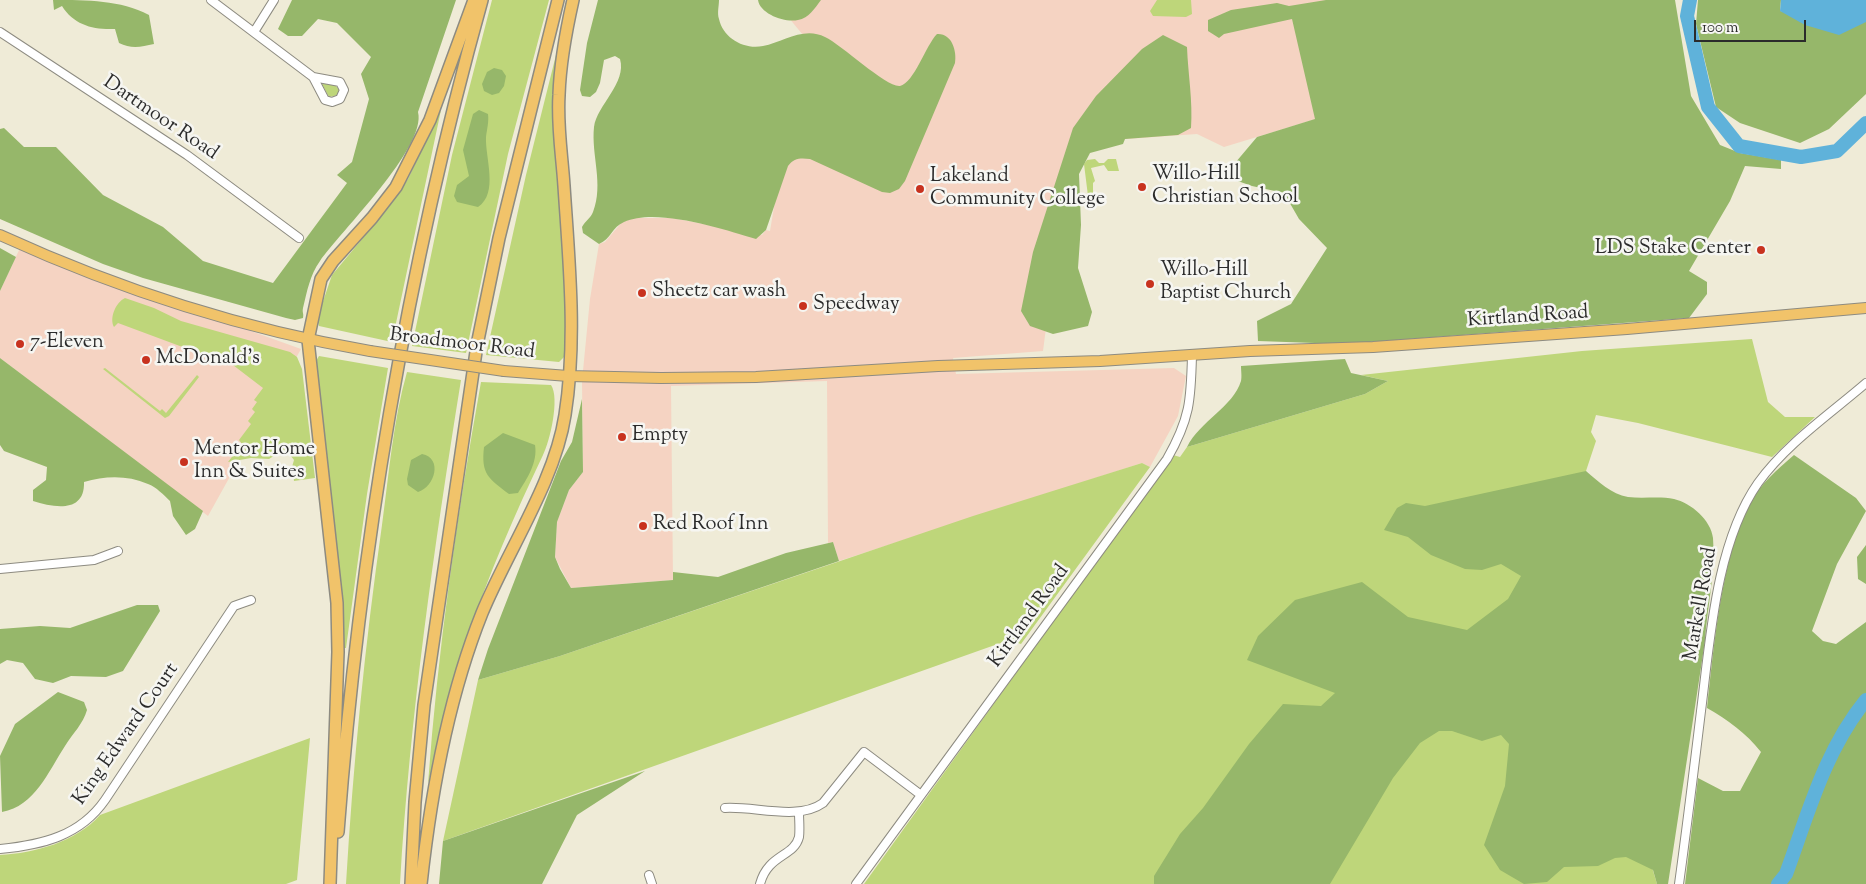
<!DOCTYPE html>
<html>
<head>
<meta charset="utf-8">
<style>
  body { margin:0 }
  #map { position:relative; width:1866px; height:884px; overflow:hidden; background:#efebd7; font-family:"Sorts Mill Goudy",serif }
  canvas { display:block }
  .scale { position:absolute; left:1694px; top:20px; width:112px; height:22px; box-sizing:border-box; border:2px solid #2b2b2b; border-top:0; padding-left:6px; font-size:15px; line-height:18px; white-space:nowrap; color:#2b2b2b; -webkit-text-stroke:4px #f6f6f2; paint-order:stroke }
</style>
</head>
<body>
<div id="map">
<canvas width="1866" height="884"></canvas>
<div class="scale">100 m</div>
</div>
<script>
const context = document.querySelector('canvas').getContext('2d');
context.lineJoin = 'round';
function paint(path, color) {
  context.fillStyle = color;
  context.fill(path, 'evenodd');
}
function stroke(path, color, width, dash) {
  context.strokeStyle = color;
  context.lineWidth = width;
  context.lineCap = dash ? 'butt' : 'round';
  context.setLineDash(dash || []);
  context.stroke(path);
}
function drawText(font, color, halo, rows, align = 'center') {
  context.font = font + ' "Sorts Mill Goudy",serif';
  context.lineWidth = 5;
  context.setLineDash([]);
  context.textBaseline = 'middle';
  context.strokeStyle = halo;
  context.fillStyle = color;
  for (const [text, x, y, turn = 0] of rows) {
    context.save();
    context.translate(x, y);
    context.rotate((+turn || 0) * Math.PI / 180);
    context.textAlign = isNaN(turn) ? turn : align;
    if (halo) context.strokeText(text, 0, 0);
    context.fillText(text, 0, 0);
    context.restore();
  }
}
const built = new Path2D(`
  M 774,0 L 1397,0 L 1349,109 L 1224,147 L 1197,134 L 1070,143 L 1043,351 L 953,358 L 956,374 L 1174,368 L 1186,376 L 1178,416 L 1150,467 L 1142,463 L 839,561 L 833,542 L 828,543 L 827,381 L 671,386 L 673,580 L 571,588 L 555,557 L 557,522 L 569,490 L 583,472 L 582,381 L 590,299 L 599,244 L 605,242 L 622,222 L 633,218 L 672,218 L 762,235 L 766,230 L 770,231 L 803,35 Z
  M 20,248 L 301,349 L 208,516 L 0,358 L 0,291 Z`);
const green = new Path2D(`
  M 492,0 L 549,0 L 508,154 L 466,353 L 412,346 L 452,155 Z
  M 1157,0 L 1191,0 L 1192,14 L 1186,17 L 1153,16 L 1150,11 Z
  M 556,55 L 559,56 L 556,154 L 566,286 L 567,338 L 564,357 L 559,362 L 486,355 L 526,175 Z
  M 323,82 L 336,86 L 339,90 L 338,95 L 329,97 L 322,84 Z
  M 441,110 L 392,342 L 319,326 L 317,319 L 332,275 L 388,208 L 408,179 Z
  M 1095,159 L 1099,163 L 1104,163 L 1108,159 L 1116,159 L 1119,171 L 1108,171 L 1104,165 L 1091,168 L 1095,181 L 1093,183 L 1093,196 L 1096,198 L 1098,193 L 1104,196 L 1102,201 L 1097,201 L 1088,196 L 1084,164 L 1087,160 Z
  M 125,298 L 154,308 L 181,321 L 290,352 L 297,357 L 302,369 L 315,478 L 294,481 L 292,467 L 294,460 L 287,451 L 283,450 L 269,459 L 251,458 L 228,462 L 242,444 L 239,440 L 251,424 L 248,421 L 255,412 L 252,409 L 257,402 L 254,400 L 263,388 L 229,362 L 224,360 L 207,363 L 204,355 L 118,323 L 114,327 C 109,318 116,302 125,298 Z
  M 1752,339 L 1768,402 L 1785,417 L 1815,417 L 1772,457 L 1638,423 L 1596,415 L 1591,432 L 1596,441 L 1586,471 L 1551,532 L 1657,884 L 864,884 L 1173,455 L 1180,457 L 1187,447 L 1365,394 L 1388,381 L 1361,375 L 1582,351 Z
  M 319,356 L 388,368 L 367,494 L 346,648 L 343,648 L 342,594 L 316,361 Z
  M 105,368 L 160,411 L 162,409 L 166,413 L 197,375 L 199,377 L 169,416 L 165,418 L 103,369 Z
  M 407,372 L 461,380 C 434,547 410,715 400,884 L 346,884 C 353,764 365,644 382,525 C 389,474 393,421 407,372 Z
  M 481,382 L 551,385 C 560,398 550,441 543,455 C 515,514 488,575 468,637 C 453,686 441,735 428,784 C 438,648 457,515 481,382 Z
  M 1142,463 L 1150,467 L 1021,644 L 1009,640 L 443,841 L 478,680 L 560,656 L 973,516 Z
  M 310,738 L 297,880 L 286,884 L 0,884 L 0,855 C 35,853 76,842 100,815 Z`);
const forest = new Path2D(`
  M 53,0 C 88,0 120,0 149,15 L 154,44 C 141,47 131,49 119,43 L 115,29 C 93,30 74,25 62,6 L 54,10 Z
  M 292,0 L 456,0 L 418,112 C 427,147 340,232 320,261 C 310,275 307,291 303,308 C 302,313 304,313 303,318 L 295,320 L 286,318 L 143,278 L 103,264 L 0,219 L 0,129 L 4,128 L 24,147 L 56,147 L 103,195 L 163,227 L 203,261 L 273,283 L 347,183 L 337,175 L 352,162 L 369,99 L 361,74 L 371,57 L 337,23 L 318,19 L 302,36 L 288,36 L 278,29 Z
  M 598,0 L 719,0 C 719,6 717,13 719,19 C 723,38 744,50 763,46 C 783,42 804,26 825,37 C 842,45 887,88 900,86 C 914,83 926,45 937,34 C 952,33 957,51 955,63 L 905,181 L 899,189 L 890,193 L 882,192 L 810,159 C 800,158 794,158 788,166 L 766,230 L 756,239 C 723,229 656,207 624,222 C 612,227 611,239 599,244 L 583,233 L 582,227 C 585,221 591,218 593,212 C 604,184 591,155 594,127 C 597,105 627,83 620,59 L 615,56 L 604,60 L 600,83 L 596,92 L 590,97 L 582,96 L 580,90 L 587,43 Z
  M 758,0 L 821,0 C 815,8 809,18 798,20 C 785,23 760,14 758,0 Z
  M 1326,0 L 1675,0 L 1691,96 L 1720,145 L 1740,153 L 1781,160 L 1781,169 L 1745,166 L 1730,201 L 1689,271 L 1707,282 L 1707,294 L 1689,318 L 1343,344 L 1258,341 L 1257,321 L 1291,304 L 1327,248 L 1299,219 L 1284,193 L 1252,186 L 1232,179 L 1230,169 L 1257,137 L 1315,119 L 1292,19 L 1224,34 L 1219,38 L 1208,31 L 1208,20 L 1231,10 L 1277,3 L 1289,6 Z
  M 1698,0 L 1781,0 L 1780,11 L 1866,22 L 1866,94 L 1829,129 L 1800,143 L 1740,123 L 1716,107 L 1696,24 Z
  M 1163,35 L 1187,47 C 1188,74 1193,101 1191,128 L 1178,135 L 1125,139 L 1123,144 L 1090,153 L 1079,174 L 1081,225 L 1078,268 L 1092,312 L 1088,326 L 1053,334 L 1030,326 L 1021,311 L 1033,252 L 1073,128 L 1096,96 L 1142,49 Z
  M 494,68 L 502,70 L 506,76 L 504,86 L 499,93 L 492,95 L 484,91 L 482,84 L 487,72 Z
  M 479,110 L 488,114 C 489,122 487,129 486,137 C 485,158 499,193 478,207 L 457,202 L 454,196 L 457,185 L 469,176 L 463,150 L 473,114 Z
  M 0,248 L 16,257 L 0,291 Z
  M 0,358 L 203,511 L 195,529 L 186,535 L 173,516 L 170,501 C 164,495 156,487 148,484 C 127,475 105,476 84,482 C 85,513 55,508 33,501 L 33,490 L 46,480 L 47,467 L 4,451 L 0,445 Z
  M 1345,359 L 1351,373 L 1388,381 L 1365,394 L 1187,447 C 1200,421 1233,407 1241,381 C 1242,377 1241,370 1241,366 Z
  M 582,399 L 583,472 L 569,490 L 557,522 L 555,557 L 560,569 L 571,588 L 673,580 L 673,572 L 718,577 L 786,553 L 833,542 L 839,561 L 560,656 L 478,680 L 488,649 L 561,461 L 572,442 Z
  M 503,433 L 535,445 C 538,462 527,479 518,493 L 509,494 C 488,478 481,474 484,447 Z
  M 422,454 C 443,458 435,487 418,492 L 408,485 L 407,479 L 411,460 Z
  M 1794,455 L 1856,498 L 1866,511 L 1837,564 L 1812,631 L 1823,641 L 1836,644 L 1866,622 L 1866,884 L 1685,884 L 1698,778 L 1723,791 L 1740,791 L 1761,752 C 1746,733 1728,720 1707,708 C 1714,646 1721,558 1750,503 C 1761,483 1777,470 1794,455 Z
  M 1586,471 C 1599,482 1611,494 1628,497 C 1643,499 1660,496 1674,499 C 1691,503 1711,520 1713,538 C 1716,572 1707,607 1705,641 L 1668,884 L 1657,884 L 1653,870 L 1626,857 L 1615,858 L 1598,866 L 1564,867 L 1547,882 L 1524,884 L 1500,870 L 1484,845 L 1505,786 L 1509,744 L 1501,735 L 1482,741 L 1452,731 L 1439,731 L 1420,743 L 1393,778 L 1330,884 L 1154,884 L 1154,876 L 1180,834 L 1203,808 L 1249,744 L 1283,704 L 1321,706 L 1335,693 L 1247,660 L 1258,636 L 1295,600 L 1362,582 L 1408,617 L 1467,630 L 1508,599 L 1521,576 L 1501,564 L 1482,570 L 1465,569 L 1431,555 L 1408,537 L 1384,530 L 1397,508 L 1406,503 L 1425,506 Z
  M 1866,545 L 1866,584 L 1858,579 L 1857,557 Z
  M 137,605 L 158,605 L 160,611 L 123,671 L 106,677 L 71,676 L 53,683 L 35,679 L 23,663 L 7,660 L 0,664 L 0,629 L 40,626 L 70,628 Z
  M 58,692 L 84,702 L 87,710 C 83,724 73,733 65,746 C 48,772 35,806 2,812 L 0,756 L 15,724 Z
  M 645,771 L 577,815 L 542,884 L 439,884 L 443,841 Z`);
const water = new Path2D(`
  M 1781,0 L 1866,0 L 1866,22 L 1839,35 L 1805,25 L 1780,11 Z`);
const river = new Path2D(`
  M 1690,0 L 1687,16 L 1708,107 L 1739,146 L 1801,157 L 1837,151 L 1866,123
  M 1778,884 L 1786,874 C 1808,814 1825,750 1866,700`);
const minor = new Path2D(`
  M 211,0 L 313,77
  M 0,32 L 187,155 L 299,238
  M 254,32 L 274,0
  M 313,77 L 340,82 L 344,90 L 340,99 L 332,102 L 325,100 Z
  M 0,569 L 94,560 L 118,551
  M 725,808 C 755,806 798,821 823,803 L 864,752 L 921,795
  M 0,849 C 42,845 80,836 105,800 L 234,606 L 251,600
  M 649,875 L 652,884
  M 760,884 C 768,854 794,857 799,837 C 800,829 799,820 799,813
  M 856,884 L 1167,459 C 1190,419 1191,400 1192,355
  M 1679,884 C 1687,826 1694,769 1701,711 C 1710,640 1716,543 1758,483 C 1786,444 1830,414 1866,383`);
const major = new Path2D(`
  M 0,235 C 118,289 242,329 370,351
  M 504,371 L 568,376 L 661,378 L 756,377 L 938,366 L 1100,361 L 1250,351 L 1373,347 L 1627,329 L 1866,308`);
const highway = new Path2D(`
  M 338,832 C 359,554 407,269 482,0
  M 330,884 L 338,652 L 337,603 L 308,340 L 321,279 L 333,261 L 372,218 L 396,187 L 430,120 L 474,0
  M 411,884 L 415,802 L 424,705 L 477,345 L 499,238 L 558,0
  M 421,884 C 431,792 448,698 482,613 C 508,550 555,481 565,415 C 577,339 569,262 564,186 C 562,155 557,126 559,95 C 560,63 566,31 573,0`);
const majorBridge = new Path2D(`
  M 370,351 L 504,371`);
const markers = [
  [1142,187,5,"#c8321e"],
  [920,189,5,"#c8321e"],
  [1761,250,5,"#c8321e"],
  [1150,284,5,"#c8321e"],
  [642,293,5,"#c8321e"],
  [803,306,5,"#c8321e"],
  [20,344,5,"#c8321e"],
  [146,360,5,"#c8321e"],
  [622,437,5,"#c8321e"],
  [184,462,5,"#c8321e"],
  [643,526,5,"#c8321e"]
];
const streetNames = [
  ["Dartmoor Road",160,119,34],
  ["Kirtland Road",1528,318,-4],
  ["Broadmoor Road",462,345,7],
  ["Markell Road",1702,604,-80],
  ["Kirtland Road",1030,617,-54],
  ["King Edward Court",127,735,-55]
];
const poiNames = [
  ["Willo-Hill",1152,176],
  ["Christian School",1152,199],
  ["Lakeland",930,178],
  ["Community College",930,201],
  ["LDS Stake Center",1751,250,"right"],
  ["Willo-Hill",1160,272],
  ["Baptist Church",1160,295],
  ["Sheetz car wash",652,293],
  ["Speedway",813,306],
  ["7-Eleven",30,344],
  ["McDonald's",156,360],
  ["Empty",632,437],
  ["Mentor Home",194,451],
  ["Inn & Suites",194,474],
  ["Red Roof Inn",653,526]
];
paint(built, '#f5d3c2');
paint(green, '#bed67a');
paint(forest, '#96b76a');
paint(water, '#5fb2da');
stroke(river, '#5fb2da', 14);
stroke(minor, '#8d8b81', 10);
stroke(major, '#8d8b81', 12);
stroke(highway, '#8d8b81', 14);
stroke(minor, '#fff', 8);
stroke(major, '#f1c36a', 10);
stroke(highway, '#f1c36a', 11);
stroke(majorBridge, '#8d8b81', 12, []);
stroke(majorBridge, '#f1c36a', 10);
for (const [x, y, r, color] of markers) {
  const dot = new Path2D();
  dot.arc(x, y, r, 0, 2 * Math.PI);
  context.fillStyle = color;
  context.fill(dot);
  stroke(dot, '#f6f6f2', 2);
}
drawText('20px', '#2b2b2b', '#f6f6f2', streetNames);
drawText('20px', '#2b2b2b', '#f6f6f2', poiNames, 'left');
</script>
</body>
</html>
